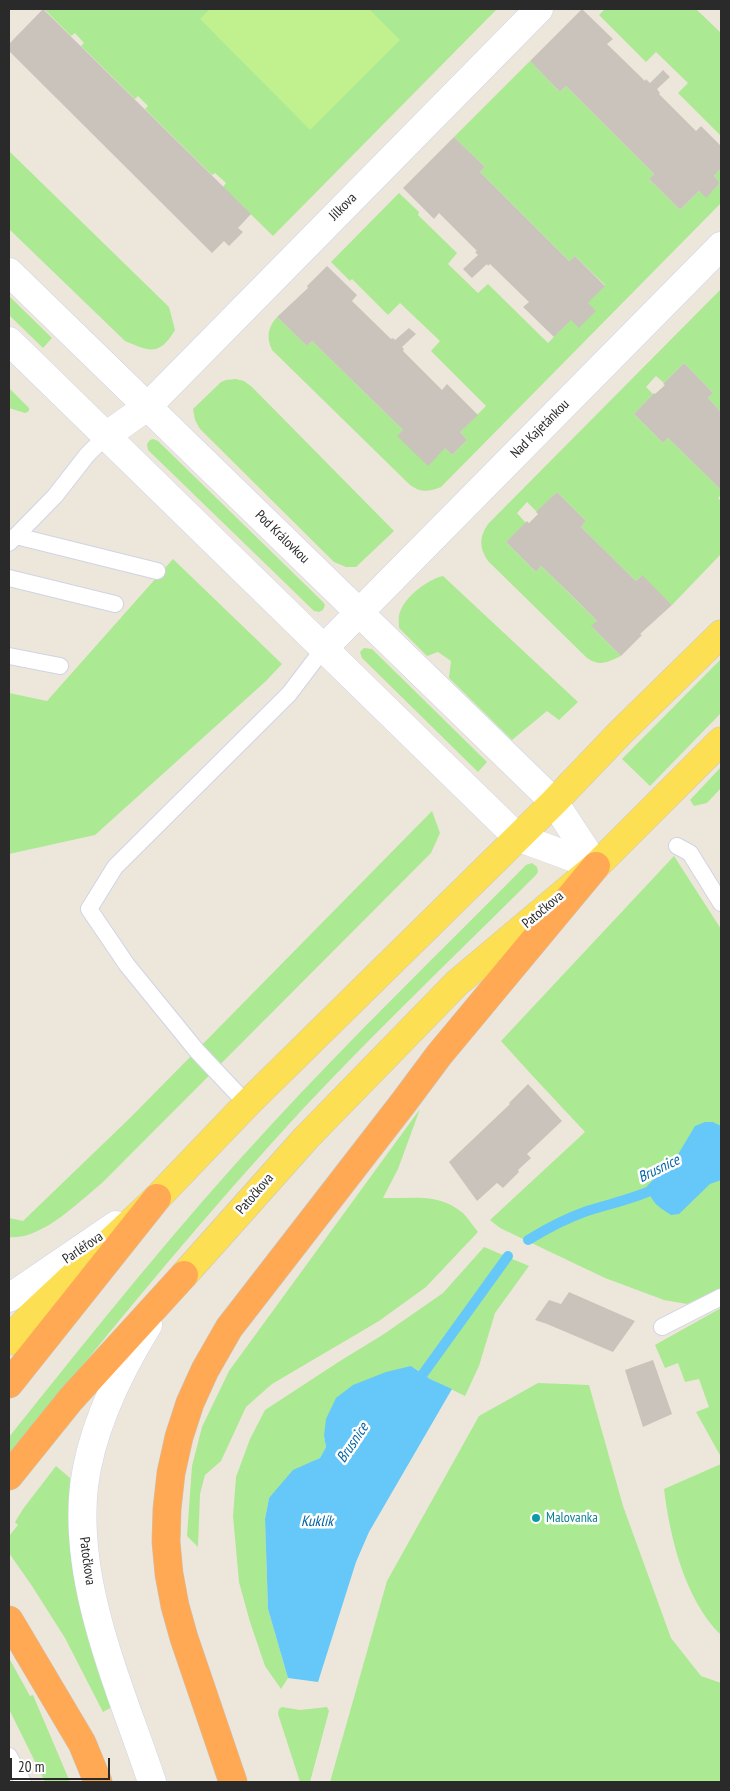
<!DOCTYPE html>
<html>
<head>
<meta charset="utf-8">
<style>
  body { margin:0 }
  #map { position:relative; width:730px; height:1791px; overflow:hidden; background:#ede7db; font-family:"PT Sans Narrow",sans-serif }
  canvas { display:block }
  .frame { position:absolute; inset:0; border:10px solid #2a2a2a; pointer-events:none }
  .scale { position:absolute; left:10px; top:1758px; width:100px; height:22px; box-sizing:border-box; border:2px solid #2a2a2a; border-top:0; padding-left:6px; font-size:15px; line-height:18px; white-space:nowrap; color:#2a2a2a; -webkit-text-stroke:4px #fff; paint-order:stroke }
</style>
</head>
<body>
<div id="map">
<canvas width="730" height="1791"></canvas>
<div class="frame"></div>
<div class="scale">20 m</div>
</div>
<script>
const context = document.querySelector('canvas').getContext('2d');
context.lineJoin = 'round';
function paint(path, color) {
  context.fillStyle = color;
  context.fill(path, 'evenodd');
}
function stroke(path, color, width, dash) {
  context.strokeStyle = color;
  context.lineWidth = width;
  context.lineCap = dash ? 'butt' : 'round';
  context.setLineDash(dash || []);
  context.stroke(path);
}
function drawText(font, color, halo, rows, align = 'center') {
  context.font = font + ' "PT Sans Narrow",sans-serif';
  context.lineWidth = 5;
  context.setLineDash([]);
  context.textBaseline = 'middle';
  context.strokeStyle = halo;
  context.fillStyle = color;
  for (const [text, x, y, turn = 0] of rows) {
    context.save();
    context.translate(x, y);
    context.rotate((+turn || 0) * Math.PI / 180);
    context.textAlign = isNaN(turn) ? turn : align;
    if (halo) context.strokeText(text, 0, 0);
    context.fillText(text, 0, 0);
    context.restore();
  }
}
const green = new Path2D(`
  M 44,9 L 497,9 L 273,236 L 223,187 L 226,183 L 215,173 L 212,175 L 145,109 L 148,106 L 138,96 L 135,99 L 81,46 L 84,43 L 75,33 L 71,36 Z
  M 605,9 L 696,9 L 721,33 L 721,136 L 678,93 L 688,83 L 656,52 L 646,62 L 599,15 Z
  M 530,61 L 560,92 L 566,86 L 654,174 L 649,179 L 680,210 L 699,191 L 706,197 L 720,183 L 714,176 L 721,168 L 721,203 L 441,487 C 429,492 420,493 409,484 L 272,350 C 266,337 268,327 277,317 L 307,346 L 312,341 L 403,430 L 398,436 L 445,448 L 452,455 L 467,440 L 460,432 L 486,406 L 431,351 L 440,341 L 400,303 L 388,315 L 352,279 L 350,281 L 331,262 L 399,193 L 419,212 L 418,215 L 457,253 L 448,264 L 478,293 L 488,284 L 548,343 L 605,285 L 575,256 L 569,261 L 480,172 L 485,167 L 454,137 Z
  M 9,151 L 169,307 L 175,330 C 159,357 149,351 125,341 L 9,229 Z
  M 721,289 L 721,412 L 708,398 L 713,393 L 684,363 L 664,383 L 656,376 L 646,387 L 653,394 L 634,414 L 663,443 L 668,438 L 721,490 L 721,495 L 718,498 L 721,501 L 721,554 L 672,605 L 641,576 L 636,581 L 581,527 L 586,521 L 557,492 L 537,512 L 527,502 L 517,513 L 526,523 L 506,542 L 536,572 L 541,566 L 597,621 L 592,627 L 621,656 C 608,662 600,667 587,658 L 488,561 C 479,548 479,537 488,524 Z
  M 9,296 L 52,338 L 43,348 L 9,315 Z
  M 236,379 L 244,381 L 252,387 L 394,531 L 356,567 L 346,567 L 334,562 L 200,429 L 195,420 L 193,409 L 221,382 L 226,380 Z
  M 9,388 L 29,408 L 29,411 L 25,413 L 9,408 Z
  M 153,439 L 158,441 L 323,602 L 325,605 L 323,610 L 319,612 L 314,611 L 148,450 L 147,444 L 150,440 Z
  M 173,559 L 282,664 L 266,681 L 95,835 L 9,854 L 9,693 L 47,701 Z
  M 443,576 L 578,702 L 559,720 L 547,711 L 512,740 L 449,678 L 451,661 L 438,652 L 427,656 L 399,628 C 399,623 398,616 400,612 C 405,597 428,579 443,576 Z
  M 364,648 L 372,649 L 487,762 L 478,772 L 362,658 L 360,652 Z
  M 721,659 L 721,713 L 650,786 L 622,759 Z
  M 721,767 L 721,788 L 707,803 L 694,806 L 690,800 Z
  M 432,811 L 440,833 L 431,853 L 102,1183 C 79,1202 40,1241 9,1237 L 9,1218 L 23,1221 L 131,1117 Z
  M 674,856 L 721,929 L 721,1288 L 687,1304 L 664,1300 L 605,1278 L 500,1228 L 490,1220 L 585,1132 L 529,1072 L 501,1041 Z
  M 532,863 L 537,867 L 538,872 L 536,875 C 447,964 354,1051 270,1145 C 179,1246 93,1351 9,1458 L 9,1437 C 94,1331 178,1225 271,1125 C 353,1036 441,951 526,865 Z
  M 420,1109 L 398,1169 L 383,1198 C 412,1199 438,1192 463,1213 C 468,1218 473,1226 478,1232 L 426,1287 L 379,1321 L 272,1384 L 246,1407 L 221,1461 L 205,1475 L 200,1494 L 198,1547 L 187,1536 L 192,1466 L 202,1427 L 229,1371 Z
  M 484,1247 L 529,1266 L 495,1313 L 479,1366 L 465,1396 L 430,1379 L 411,1366 L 324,1436 L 326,1447 L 320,1458 L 310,1463 L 269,1498 L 265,1519 L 268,1609 L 288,1678 L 281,1689 L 265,1666 L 250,1622 L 239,1582 L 233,1516 L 236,1477 L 250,1439 L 265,1410 L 340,1361 L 384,1334 L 443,1293 Z
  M 721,1308 L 721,1457 L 696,1412 L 709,1407 L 699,1379 L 685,1382 L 678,1363 L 665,1368 L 655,1345 Z
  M 538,1383 L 589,1385 L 623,1506 L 671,1638 L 701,1676 L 721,1683 L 721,1782 L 330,1782 L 387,1581 L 479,1416 Z
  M 721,1464 L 721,1635 C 685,1600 670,1538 664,1489 Z
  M 56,1466 L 70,1478 L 70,1529 L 114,1706 L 103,1712 L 65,1638 L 32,1586 L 9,1553 L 9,1536 L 18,1525 L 15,1522 L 23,1509 Z
  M 9,1658 L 30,1696 L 33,1695 L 70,1782 L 45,1782 L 9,1709 Z
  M 282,1707 L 300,1710 L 327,1707 L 329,1711 L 310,1782 L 300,1782 L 278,1714 L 279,1709 Z`);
const pitch = new Path2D(`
  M 210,9 L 369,9 L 400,40 L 310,130 L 200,19 Z`);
const water = new Path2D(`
  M 705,1122 L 713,1122 L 721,1126 L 721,1180 L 710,1184 L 679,1214 L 671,1215 C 657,1206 651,1202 647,1186 L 677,1156 L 695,1126 Z
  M 411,1366 L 430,1379 L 452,1389 L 369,1532 L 356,1562 L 318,1682 L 288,1678 L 268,1609 L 265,1519 L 269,1498 L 293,1470 L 320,1458 L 326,1447 L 324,1436 L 326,1419 L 336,1398 L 353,1385 L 386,1372 Z`);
const stream = new Path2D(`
  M 528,1240 C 546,1229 567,1218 587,1211 C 612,1203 638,1198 661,1186
  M 415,1385 L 508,1256`);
const building = new Path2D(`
  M 43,9 L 251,214 L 238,228 L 243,232 L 229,246 L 224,241 L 212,253 L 9,51 L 9,44 Z
  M 582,9 L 613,39 L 607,44 L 645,81 L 646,79 L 650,83 L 663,70 L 670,77 L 657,89 L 660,93 L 659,94 L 696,131 L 701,126 L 721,146 L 721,168 L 714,176 L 720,183 L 706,198 L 699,191 L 680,210 L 649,179 L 654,174 L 566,86 L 560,92 L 530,61 Z
  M 454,137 L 485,167 L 480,172 L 569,261 L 575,256 L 605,286 L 588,303 L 596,311 L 579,328 L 571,320 L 554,337 L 523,307 L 529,302 L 490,264 L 488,266 L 487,264 L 472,278 L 463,269 L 478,255 L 475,252 L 477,251 L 439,213 L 434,219 L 403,188 Z
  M 327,266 L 357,295 L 352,301 L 391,339 L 393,338 L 395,340 L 409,328 L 416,334 L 402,347 L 404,349 L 403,351 L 442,390 L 447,384 L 478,415 L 460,432 L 467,440 L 452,455 L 445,448 L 428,466 L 397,436 L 403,430 L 312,341 L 307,346 L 277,317 L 308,288 L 307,286 Z
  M 684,363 L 713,393 L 708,398 L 721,412 L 721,490 L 668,438 L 663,443 L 634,414 L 654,393 L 655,394 L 665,385 L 663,384 Z
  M 557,492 L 586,521 L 581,527 L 636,581 L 642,575 L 672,605 L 640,634 L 642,635 L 621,656 L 591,626 L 597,621 L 569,593 L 541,566 L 536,572 L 506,542 L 527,521 L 529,523 L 538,514 L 536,512 Z
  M 528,1084 L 562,1121 L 527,1154 L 531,1158 L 518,1170 L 519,1172 L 503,1188 L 497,1183 L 477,1201 L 449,1162 L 510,1104 L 509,1103 Z
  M 569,1292 L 635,1321 L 613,1352 L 547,1324 L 535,1320 L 549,1300 L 561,1304 Z
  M 653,1360 L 672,1414 L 643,1427 L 625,1370 Z`);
const lane = new Path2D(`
  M 16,536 L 157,571
  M 9,543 L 55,496 L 87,455 L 106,436
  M 9,578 L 115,604
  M 9,656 L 60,666
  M 677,846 L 690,853 L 721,903
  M 247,1104 L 197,1051 L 127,965 L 89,909 L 115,867 L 289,694 L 324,648
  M 662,1327 L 721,1297
  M 9,1756 L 23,1782`);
const street = new Path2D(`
  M 106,436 L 148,406 L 539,9
  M 324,648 L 721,246
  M 9,1298 L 116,1225`);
const secondary = new Path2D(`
  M 9,272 L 554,802 L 596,866
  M 9,341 L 517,837 L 596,866
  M 148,1325 C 119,1372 91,1430 84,1486 C 73,1586 121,1689 152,1782`);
const primary = new Path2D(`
  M 184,1275 L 306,1138 L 457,983 L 596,866 L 721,741
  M 9,1341 L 30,1317 L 157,1198 L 247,1104 L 554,802 L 621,732 L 721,634`);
const highway = new Path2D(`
  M 9,1384 L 157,1198
  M 9,1476 L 71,1399 L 184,1275
  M 9,1620 L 82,1743 L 98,1782
  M 233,1782 L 184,1638 L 175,1606 L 169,1574 L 166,1542 L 167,1509 L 171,1473 L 179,1437 L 190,1403 L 205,1370 L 229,1328 L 404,1102 L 439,1055 L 596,866`);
const markers = [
  [536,1518,5,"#0f9aa8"]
];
const streetNames = [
  ["Jílkova",343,207,-45],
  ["Nad Kajetánkou",540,429,-45],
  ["Pod Královkou",282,537,44],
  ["Patočkova",543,910,-40],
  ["Patočkova",255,1194,-49],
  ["Parléřova",83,1248,-34],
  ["Patočkova",87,1561,82]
];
const cultureNames = [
  ["Malovanka",546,1518]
];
const waterNames = [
  ["Brusnice",659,1169,-26],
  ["Brusnice",353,1443,-56],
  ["Kuklík",317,1522]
];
paint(green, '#abe993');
paint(pitch, '#c0f18e');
paint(water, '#65c8f8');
stroke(stream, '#65c8f8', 10);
paint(building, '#c9c3bb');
stroke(lane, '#d0d3e4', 18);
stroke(street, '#d0d3e4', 29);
stroke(secondary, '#d0d3e4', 29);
stroke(primary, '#c8c8c8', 29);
stroke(highway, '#c8c8c8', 29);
stroke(lane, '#fff', 16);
stroke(street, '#fff', 28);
stroke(secondary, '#fff', 28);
stroke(primary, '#fcdf52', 28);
stroke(highway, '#ffa954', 28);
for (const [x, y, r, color] of markers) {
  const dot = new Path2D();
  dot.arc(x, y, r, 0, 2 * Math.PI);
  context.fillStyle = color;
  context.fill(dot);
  stroke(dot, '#fff', 2);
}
drawText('14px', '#2a2a2a', '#fff', streetNames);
drawText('14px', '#0d838f', '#fff', cultureNames, 'left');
drawText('italic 15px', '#0363a6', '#fff', waterNames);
</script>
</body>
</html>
